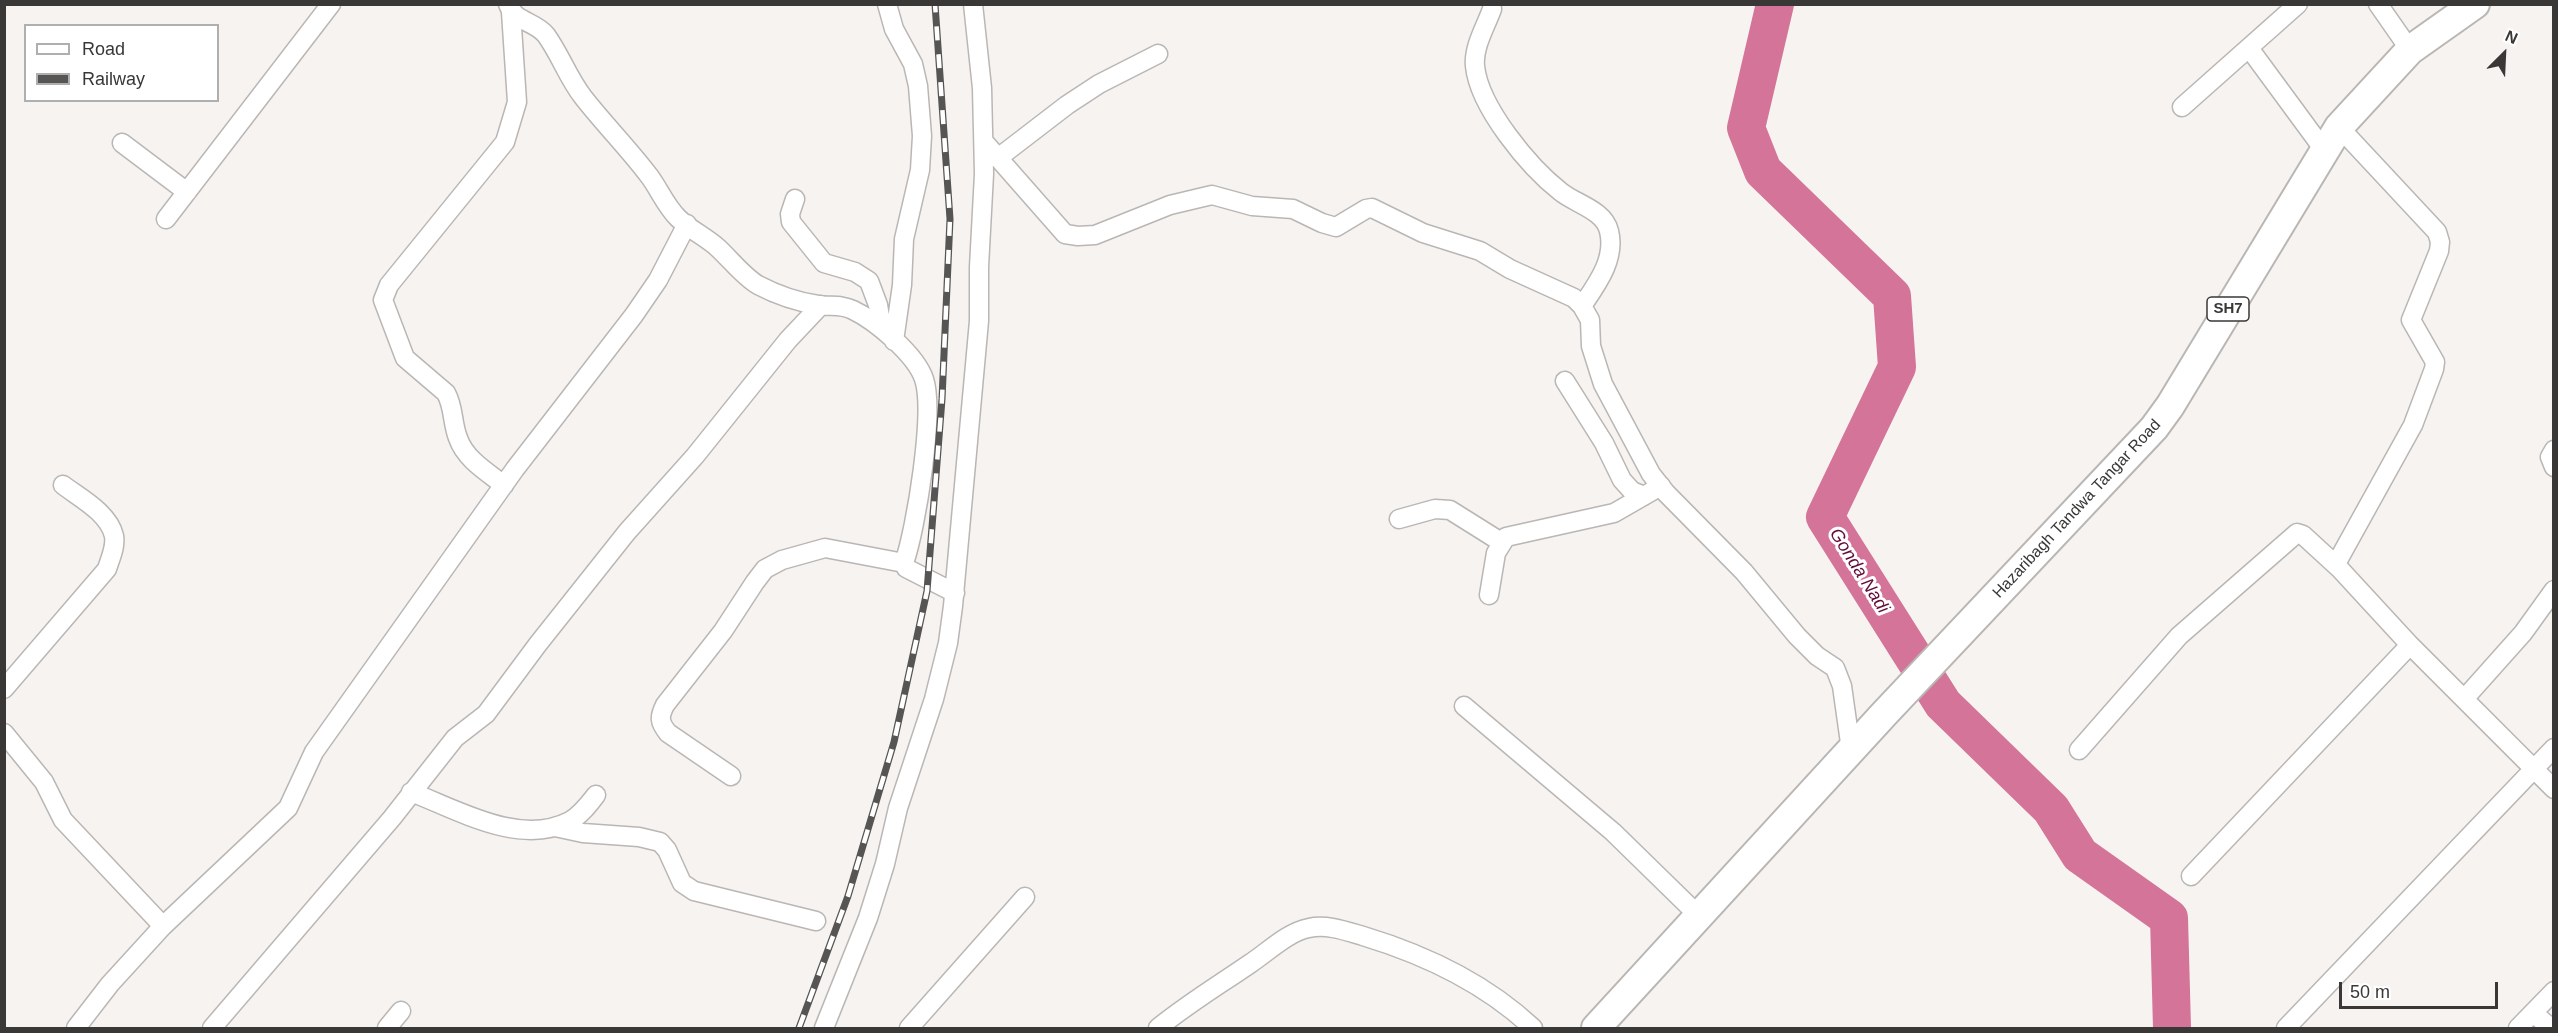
<!DOCTYPE html>
<html>
<head>
<meta charset="utf-8">
<style>
  body { margin:0 }
  #map { position:relative; width:2558px; height:1033px; overflow:hidden; background:#f7f3f1; font-family:Helvetica,sans-serif }
  canvas { display:block }
  .frame { position:absolute; inset:0; border:6px solid #393837; pointer-events:none }
  .legend { position:absolute; left:24px; top:24px; width:195px; height:78px; box-sizing:border-box; background:#fff; border:2px solid #b0afaf; margin:0; padding:8px 10px; list-style:none; font-size:18px; color:#393837 }
  .legend li { display:flex; align-items:center; gap:12px; height:30px }
  .legend b { width:30px; border:2px solid #b0afaf }
  .north { position:absolute; left:2474px; top:24px; width:60px; height:60px; -webkit-text-stroke:4px #fff; paint-order:stroke; rotate:24deg; font-size:16px; font-weight:700; line-height:24px; text-align:center; color:#393837 }
  .north::after { content:''; display:block; margin:auto; width:21px; height:27px; background:#393837; clip-path:polygon(50% 0,100% 100%,50% 72%,0 100%) }
  .scale { position:absolute; left:2339px; top:982px; width:159px; height:27px; box-sizing:border-box; border:3px solid #393837; border-top:0; padding-left:8px; font-size:18px; line-height:21px; white-space:nowrap; color:#393837; -webkit-text-stroke:4px #fff; paint-order:stroke }
</style>
</head>
<body>
<div id="map">
<canvas width="2558" height="1033"></canvas>
<div class="frame"></div>
<ul class="legend">
<li><b style="height:8px;background:#fff"></b>Road</li>
<li><b style="height:8px;background:#565554"></b>Railway</li>
</ul>
<div class="north">N</div>
<div class="scale">50 m</div>
</div>
<script>
const context = document.querySelector('canvas').getContext('2d');
context.lineJoin = 'round';
function stroke(path, color, width, dash) {
  context.strokeStyle = color;
  context.lineWidth = width;
  context.lineCap = dash ? 'butt' : 'round';
  context.setLineDash(dash || []);
  context.stroke(path);
}
function drawText(font, color, halo, rows, align = 'center') {
  context.font = font + ' Helvetica,sans-serif';
  context.lineWidth = 6;
  context.setLineDash([]);
  context.textBaseline = 'middle';
  context.strokeStyle = halo;
  context.fillStyle = color;
  for (const [text, x, y, turn = 0] of rows) {
    context.save();
    context.translate(x, y);
    context.rotate((+turn || 0) * Math.PI / 180);
    context.textAlign = isNaN(turn) ? turn : align;
    if (halo) context.strokeText(text, 0, 0);
    context.fillText(text, 0, 0);
    context.restore();
  }
}
const river = new Path2D(`
  M 1775,4 L 1746,128 L 1763,171 L 1892,296 L 1897,367 L 1825,517 L 1943,704 L 2051,809 L 2080,855 L 2169,918 L 2172,1028`);
const street = new Path2D(`
  M 508,4 C 514,22 535,21 546,35 C 560,54 568,78 583,97 C 604,124 629,149 650,177 C 660,191 666,206 678,218 C 690,230 706,237 718,248 C 731,260 744,277 758,285 C 777,295 798,302 818,305 C 831,307 841,304 853,310 C 876,321 916,355 924,379 C 935,412 916,529 904,563 L 906,568 L 955,593
  M 887,4 L 894,29 L 913,64 L 918,86 L 922,136 L 920,170 L 904,239 L 902,285 L 894,341
  M 2378,4 L 2410,50
  M 1492,9 C 1486,26 1473,47 1475,66 C 1479,107 1529,167 1561,192 C 1576,204 1604,210 1609,231 C 1616,259 1597,284 1582,306
  M 2249,48 L 2324,150
  M 2182,107 L 2298,4
  M 122,143 L 187,192
  M 985,143 L 1065,234 L 1078,236 L 1095,235 L 1170,205 L 1212,195 L 1252,206 L 1293,209 L 1322,223 L 1336,227 L 1366,209 L 1372,208 L 1423,233 L 1480,251 L 1510,269 L 1574,298 L 1582,306 L 1590,320 L 1591,346 L 1603,384 L 1651,474 L 1666,493 L 1744,572 L 1797,636 L 1817,656 L 1835,668 L 1842,686 L 1851,750
  M 998,158 L 1067,105 L 1099,84 L 1158,54
  M 795,199 L 790,214 L 791,222 L 824,263 L 855,272 L 869,281 L 878,305 L 882,328
  M 166,219 L 331,4
  M 1565,381 L 1604,443 L 1622,480 L 1632,491 L 1644,496
  M 2554,450 L 2550,457 L 2554,467
  M 504,485 C 487,472 465,459 458,438 C 452,423 454,407 446,393 L 405,358 L 383,300 L 389,285 L 505,142 L 517,102 L 511,12
  M 1399,519 L 1435,509 L 1450,510 L 1501,542
  M 2336,564 L 2413,425 L 2434,369 L 2435,362 L 2411,320 L 2439,251 L 2440,242 L 2437,232 L 2339,127
  M 1489,595 L 1496,553 L 1506,537 L 1614,513 L 1661,486
  M 4,689 L 107,569 C 110,559 116,547 114,536 C 109,513 80,498 63,485
  M 2465,698 L 2523,633 L 2554,590
  M 1464,706 L 1613,832 L 1699,916
  M 4,733 L 44,782 L 63,820 L 163,926
  M 2079,750 L 2179,636 L 2297,533 L 2303,535 L 2339,568 L 2410,645 L 2554,789
  M 731,776 L 668,733 C 659,722 659,717 665,705 L 723,631 L 755,582 L 765,569 L 782,560 L 825,548 L 904,563
  M 411,792 C 458,810 520,847 570,821 C 581,815 589,804 596,795
  M 555,827 L 583,833 L 639,837 L 660,842 L 667,850 L 682,883 L 694,891 L 816,921
  M 2191,876 L 2410,645
  M 2533,1013 L 2551,1028
  M 76,1028 L 110,984 L 163,926 L 288,808 L 314,752 L 515,469 L 634,315 L 658,280 L 687,224
  M 212,1028 L 392,818 L 455,738 L 486,714 L 538,644 L 627,532 L 695,456 L 788,340 L 821,305
  M 387,1028 L 401,1011
  M 824,1028 L 868,918 L 885,864 L 898,808 L 934,699 L 948,643 L 953,606 L 979,321 L 979,267 L 984,174 L 982,88 L 973,4
  M 909,1028 L 1025,897
  M 1158,1028 C 1189,1003 1219,985 1251,963 C 1269,951 1288,932 1309,928 C 1327,924 1346,931 1363,936 C 1426,955 1485,983 1533,1028
  M 2286,1028 L 2554,748
  M 2518,1028 L 2554,991`);
const primary = new Path2D(`
  M 1596,1028 L 1885,713 L 2154,428 L 2170,406 L 2339,127 L 2410,50 L 2475,4`);
const rail = new Path2D(`
  M 799,1028 L 848,896 L 894,742 L 927,591 L 942,399 L 950,219 L 935,4`);
const shields = [
  [2228,309,42]
];
const shieldNames = [
  ["SH7",2228,309]
];
const streetNames = [
  ["Hazaribagh Tandwa Tangar Road",2077,509,-47]
];
const waterNames = [
  ["Gonda Nadi",1859,571,58]
];
stroke(river, '#d37498', 38);
stroke(street, '#bab6b4', 21);
stroke(primary, '#bab6b4', 32);
stroke(street, '#fff', 18);
stroke(primary, '#fff', 28);
stroke(rail, '#565554', 7);
stroke(rail, '#fff', 4.5, [14]);
for (const [x, y, w] of shields) {
  const box = new Path2D();
  box.roundRect(x - w / 2, y - 12, w, 24, 4.5);
  context.fillStyle = '#fff';
  context.fill(box);
  stroke(box, '#393837', 1.5);
}
drawText('bold 15px', '#393837', null, shieldNames);
drawText('16px', '#393837', '#fff', streetNames);
drawText('italic 18px', '#640c38', '#fff', waterNames);
</script>
</body>
</html>
